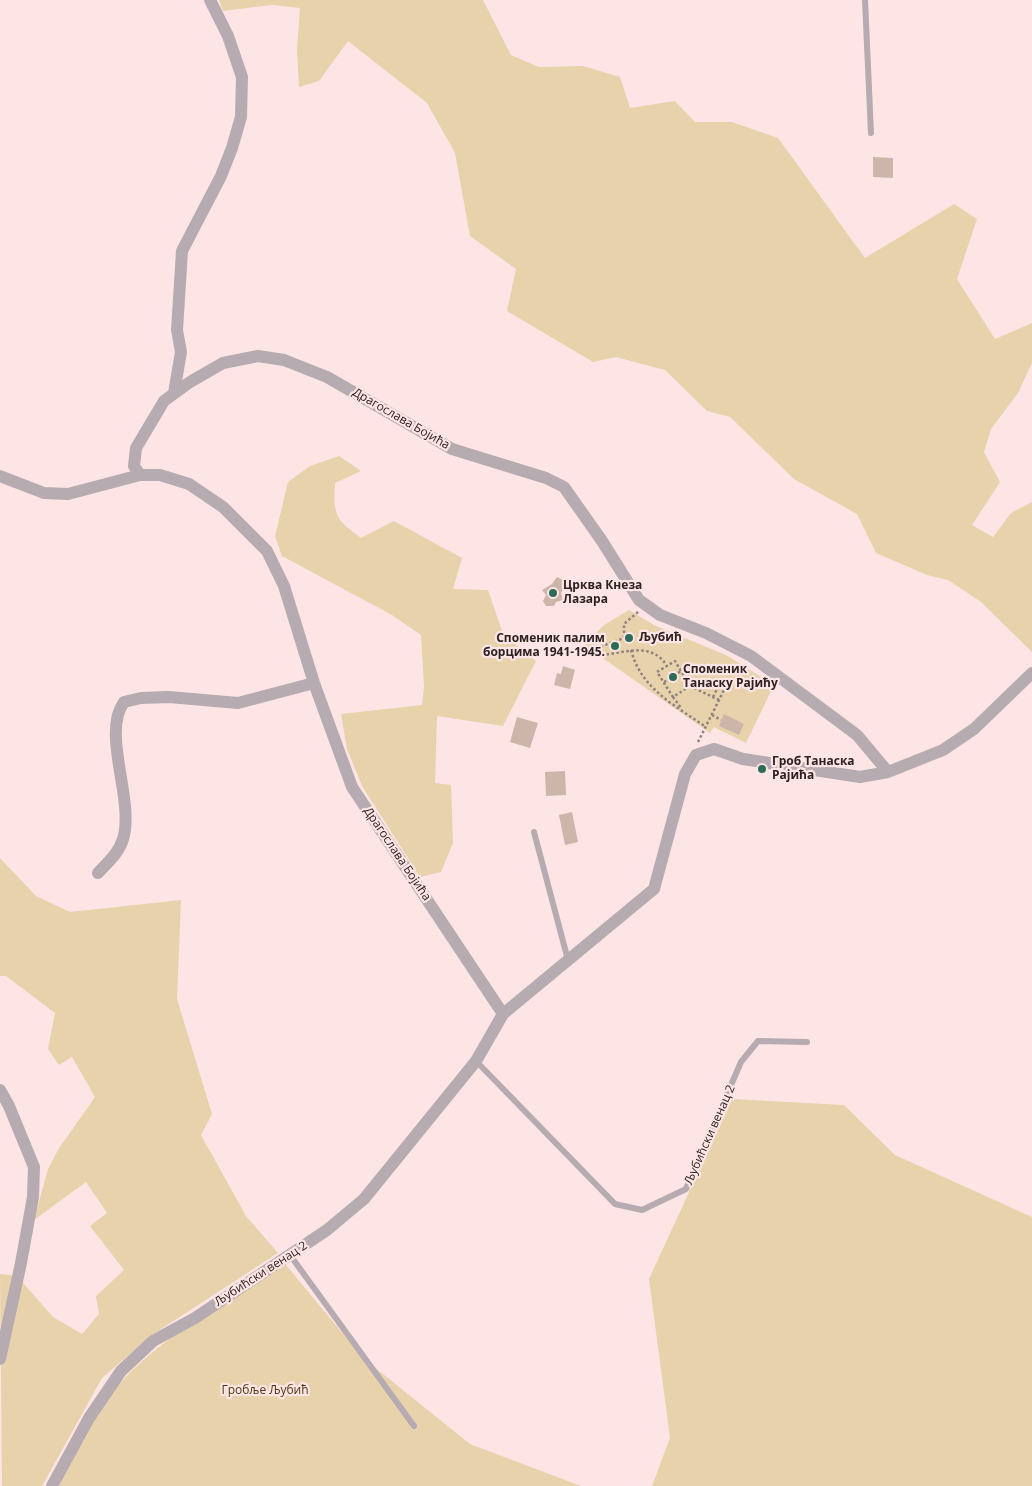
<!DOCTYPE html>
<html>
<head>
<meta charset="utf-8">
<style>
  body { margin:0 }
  canvas { display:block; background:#fce5e4 }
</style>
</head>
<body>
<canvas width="1032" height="1486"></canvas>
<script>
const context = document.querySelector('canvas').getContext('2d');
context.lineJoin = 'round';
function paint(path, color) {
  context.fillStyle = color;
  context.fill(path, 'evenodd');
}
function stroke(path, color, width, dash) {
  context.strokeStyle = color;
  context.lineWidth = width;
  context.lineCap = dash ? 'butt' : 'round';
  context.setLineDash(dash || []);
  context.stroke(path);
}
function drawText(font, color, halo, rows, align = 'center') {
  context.font = font + ' "Open Sans",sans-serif';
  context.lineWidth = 4.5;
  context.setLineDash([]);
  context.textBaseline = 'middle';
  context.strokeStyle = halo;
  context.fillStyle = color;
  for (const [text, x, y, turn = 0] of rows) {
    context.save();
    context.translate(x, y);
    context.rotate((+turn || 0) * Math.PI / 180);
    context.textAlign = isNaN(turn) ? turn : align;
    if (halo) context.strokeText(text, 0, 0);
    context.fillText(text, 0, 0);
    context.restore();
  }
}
const green = new Path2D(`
  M 219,0 L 483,0 L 511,55 L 539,67 L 583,66 L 620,77 L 630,108 L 675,101 L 695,122 L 732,122 L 778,138 L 865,258 L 954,204 L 977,219 L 957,279 L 995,339 L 1032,323 L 1032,363 L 1018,393 L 991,429 L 984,452 L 1000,482 L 972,525 L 993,537 L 1011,513 L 1032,502 L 1032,652 L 981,602 L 948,580 L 927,575 L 876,553 L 857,514 L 794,479 L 730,417 L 707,411 L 665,370 L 616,357 L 593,362 L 507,311 L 516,269 L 470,236 L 455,153 L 427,103 L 348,41 L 319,81 L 299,87 L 297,50 L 300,8 L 272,5 L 223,11 Z
  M 339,456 L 361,471 L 335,483 C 333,515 335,519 361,538 L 394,521 L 462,558 L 453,589 L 488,590 L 503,634 L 536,661 L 503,726 L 437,716 L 435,783 L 451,785 L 453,843 L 441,872 L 420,877 L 362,786 L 347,749 L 341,714 L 422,705 L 424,687 L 421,635 L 392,615 L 282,556 L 275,536 L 288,482 L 310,466 Z
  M 629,610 L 654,625 L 728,656 L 774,685 L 746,743 L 714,727 L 710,733 L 584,645 L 604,625 Z
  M 0,858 L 36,896 L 70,912 L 181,900 L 177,999 L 212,1114 L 201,1135 L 246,1216 L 278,1253 L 152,1335 L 102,1378 L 42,1486 L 2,1486 L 0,1274 L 17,1276 L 53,1317 L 82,1334 L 99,1314 L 96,1296 L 124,1270 L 90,1226 L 107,1213 L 86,1182 L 34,1220 L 48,1169 L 58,1150 L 95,1097 L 72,1057 L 59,1065 L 48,1049 L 55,1013 L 6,976 L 0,976 Z
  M 732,1099 L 844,1105 L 895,1155 L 1032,1217 L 1032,1486 L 652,1486 L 670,1438 L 649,1279 Z
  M 286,1265 L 363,1358 L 470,1444 L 581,1486 L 59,1486 C 70,1464 80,1439 93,1418 C 138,1348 217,1306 286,1265 Z`);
const building = new Path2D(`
  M 873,157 L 893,158 L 893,178 L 873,177 Z
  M 557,577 L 567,582 L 561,593 L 563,600 L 556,602 L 554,606 L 546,606 L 543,601 L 546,595 L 542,590 L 552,584 Z
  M 563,666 L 575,670 L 570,689 L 554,685 L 557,673 L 561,674 Z
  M 724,714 L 744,724 L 739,735 L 719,726 Z
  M 517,717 L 538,723 L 530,748 L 510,742 Z
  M 565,771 L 566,795 L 546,796 L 545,772 Z
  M 572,812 L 578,842 L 565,845 L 559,815 Z`);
const path = new Path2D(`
  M 638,612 L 624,624 L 624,638 L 602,646 L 600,652 L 603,655 C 627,652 652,642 667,666
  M 631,650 C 641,689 676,706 706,727
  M 674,676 L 681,671
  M 664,682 L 671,678
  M 690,686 L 673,697 L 657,672 L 675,661 L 690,686 L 719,700
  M 673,697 L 681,708
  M 713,697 L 719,685
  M 712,715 L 721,720
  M 698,742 L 725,688`);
const service = new Path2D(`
  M 865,0 L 871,133
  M 534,832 L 568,960
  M 476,1061 L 615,1204 L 642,1210 L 686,1189 L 741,1062 L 758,1041 L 807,1042
  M 290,1255 L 414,1426`);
const minor = new Path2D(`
  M 174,393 L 181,352 L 177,330 L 182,251 L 221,176 L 232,148 L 241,117 L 242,77 L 228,36 L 210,0
  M 140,475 L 134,466 L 136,448 L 164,401 L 190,382 L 223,363 L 258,356 L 284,360 L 327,377 L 452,449 L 546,478 L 564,487 L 602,541 L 639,600 L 660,615 L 706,633 L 751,656 L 857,735 L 888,772
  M 0,476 L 44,493 L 68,494 L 140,475 L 160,475 L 189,484 L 223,507 L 267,551 L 284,586 L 314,683 L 352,787 L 503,1014
  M 98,873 C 108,862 119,853 123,839 C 135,801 101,733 124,702 L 141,698 L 169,697 L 238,703 L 314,683
  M 0,1090 L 9,1106 L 34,1167 L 33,1197 L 21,1263 L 0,1359
  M 52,1486 L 89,1418 L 121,1371 L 153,1341 L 195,1318 L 327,1230 L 364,1199 L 476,1061 L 503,1014 L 654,889 L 685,774 L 696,755 L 714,749 L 743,759 L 860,777 L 888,772 L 943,750 L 974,729 L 1032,673`);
const markers = [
  [553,593,5,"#2c6b58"],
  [629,638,5,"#2c6b58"],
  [615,646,5,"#2c6b58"],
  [673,677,5,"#2c6b58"],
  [762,769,5,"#2c6b58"]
];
const streetNames = [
  ["Драгослава Бојића",401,419,30],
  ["Драгослава Бојића",397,854,56],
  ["Љубићски венац 2",710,1135,-66],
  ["Љубићски венац 2",261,1274,-33]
];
const poiNames = [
  ["Црква Кнеза",563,586],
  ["Лазара",563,600],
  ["Љубић",639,638],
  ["Споменик палим",605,639,"right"],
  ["борцима 1941-1945.",605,653,"right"],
  ["Споменик",683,670],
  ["Танаску Рајићу",683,684],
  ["Гроб Танаска",772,762],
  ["Рајића",772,776]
];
const parkNames = [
  ["Гробље Љубић",265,1391]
];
paint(green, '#e8d2ac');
paint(building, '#ccb6a9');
stroke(path, '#90807f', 2.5, [2.5, 2.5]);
stroke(service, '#b6abb0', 6);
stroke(minor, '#b6abb0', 12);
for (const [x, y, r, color] of markers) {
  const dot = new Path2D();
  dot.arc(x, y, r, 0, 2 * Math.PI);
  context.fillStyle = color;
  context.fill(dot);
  stroke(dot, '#fce5e4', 2);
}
drawText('12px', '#2c2221', '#fce5e4', streetNames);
drawText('bold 12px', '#2c2221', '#fce5e4', poiNames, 'left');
drawText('12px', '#4c370f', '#fce5e4', parkNames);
</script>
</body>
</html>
